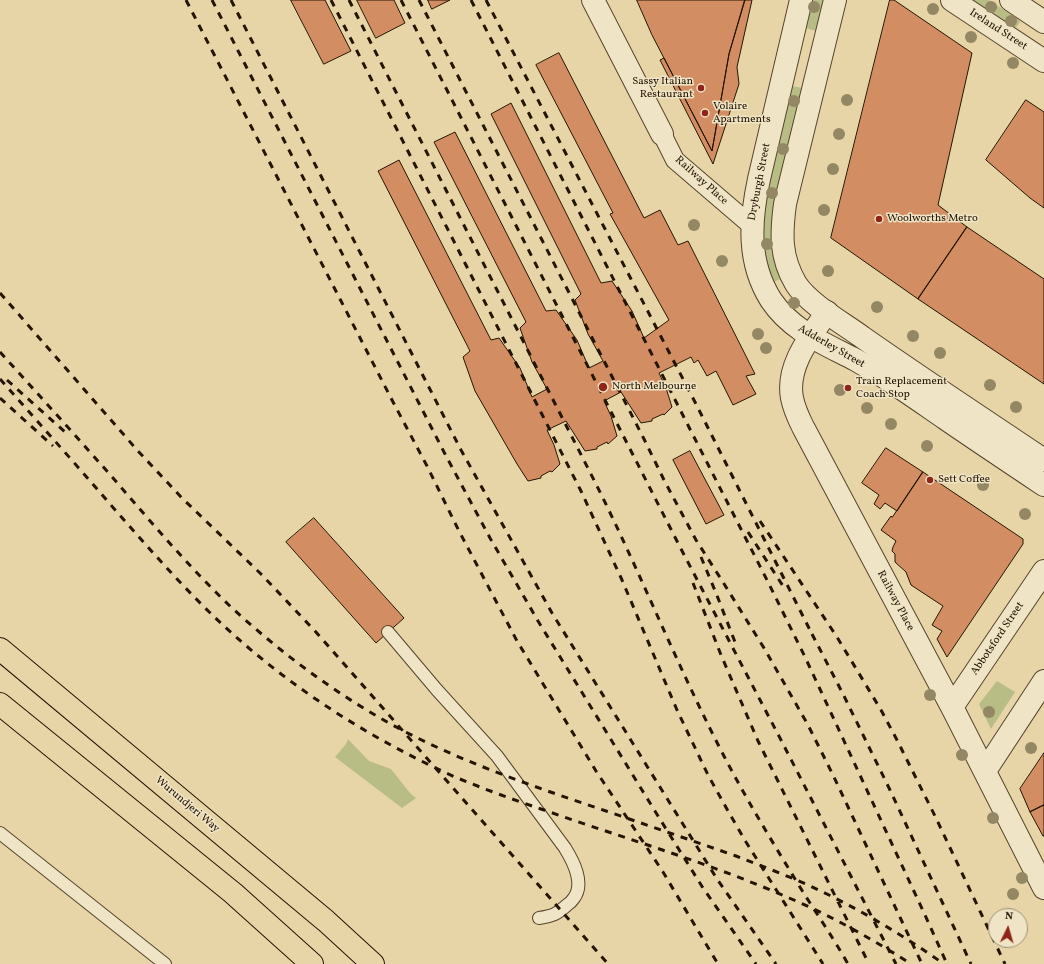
<!DOCTYPE html>
<html>
<head>
<meta charset="utf-8">
<style>
  body { margin:0 }
  #map { position:relative; width:1044px; height:964px; overflow:hidden; background:#e7d5a8; font-family:Vollkorn,serif }
  canvas { display:block }
  .north { position:absolute; left:988px; top:908px; width:40px; height:40px; box-sizing:border-box; background:#efe4c6; border:1px solid #9e9178; border-radius:50%; rotate:5deg; font-size:11px; font-weight:700; line-height:16px; text-align:center; color:#241503 }
  .north::after { content:''; display:block; margin:auto; width:14px; height:18px; background:#8f2418; clip-path:polygon(50% 0,100% 100%,50% 72%,0 100%) }
</style>
</head>
<body>
<div id="map">
<canvas width="1044" height="964"></canvas>
<div class="north">N</div>
</div>
<script>
const context = document.querySelector('canvas').getContext('2d');
context.lineJoin = 'round';
function paint(path, color) {
  context.fillStyle = color;
  context.fill(path, 'evenodd');
}
function stroke(path, color, width, dash) {
  context.strokeStyle = color;
  context.lineWidth = width;
  context.lineCap = dash ? 'butt' : 'round';
  context.setLineDash(dash || []);
  context.stroke(path);
}
function drawText(font, color, halo, rows, align = 'center') {
  context.font = font + ' Vollkorn,serif';
  context.lineWidth = 3;
  context.setLineDash([]);
  context.textBaseline = 'middle';
  context.strokeStyle = halo;
  context.fillStyle = color;
  for (const [text, x, y, turn = 0] of rows) {
    context.save();
    context.translate(x, y);
    context.rotate((+turn || 0) * Math.PI / 180);
    context.textAlign = isNaN(turn) ? turn : align;
    if (halo) context.strokeText(text, 0, 0);
    context.fillText(text, 0, 0);
    context.restore();
  }
}
const green = new Path2D(`
  M 809,0 L 823,0 L 816,31 L 802,27 Z
  M 973,0 L 989,0 L 1019,20 L 1020,22 L 1016,28 L 1015,27 Z
  M 791,86 L 803,88 L 772,242 C 771,253 775,267 781,277 L 780,279 L 774,282 L 768,269 L 763,255 L 760,221 Z
  M 997,681 L 1015,692 L 991,729 L 979,704 Z
  M 348,739 L 369,761 L 391,769 L 410,793 L 416,798 L 402,808 L 335,757 L 346,744 Z`);
const building = new Path2D(`
  M 291,0 L 325,0 L 351,51 L 324,64 Z
  M 357,0 L 394,0 L 405,23 L 376,38 Z
  M 428,0 L 450,0 L 432,9 Z
  M 637,0 L 745,0 L 729,54 L 712,151 L 652,35 Z
  M 745,0 L 752,0 L 737,67 L 739,84 L 713,164 L 660,60 L 664,58 L 712,151 L 729,54 Z
  M 890,0 L 894,0 L 972,53 L 938,205 L 967,227 L 918,299 L 831,238 Z
  M 559,53 L 644,218 L 660,210 L 678,245 L 688,241 L 755,374 L 746,376 L 756,394 L 733,405 L 716,371 L 707,376 L 698,360 L 694,363 L 691,357 L 659,373 L 666,388 L 672,407 L 664,415 L 663,414 L 652,419 L 652,421 L 641,423 L 621,392 L 604,401 L 611,416 L 617,436 L 608,444 L 607,442 L 597,447 L 597,449 L 585,451 L 566,421 L 547,430 L 554,445 L 560,464 L 552,472 L 550,471 L 541,476 L 541,478 L 528,481 L 517,464 L 475,391 L 463,357 L 470,351 L 378,171 L 399,160 L 491,340 L 499,338 L 520,368 L 532,397 L 547,389 L 532,362 L 520,328 L 526,322 L 434,142 L 455,132 L 546,311 L 556,310 L 577,340 L 589,368 L 603,361 L 588,334 L 575,300 L 581,294 L 491,114 L 511,103 L 601,283 L 612,281 L 632,311 L 644,338 L 669,320 L 610,214 L 613,213 L 536,65 Z
  M 1026,100 L 1044,112 L 1044,208 L 1030,198 L 986,160 Z
  M 967,227 L 1044,279 L 1044,384 L 918,299 Z
  M 886,448 L 923,472 L 897,511 L 885,503 L 880,509 L 874,504 L 879,495 L 862,483 Z
  M 690,451 L 724,515 L 706,524 L 673,460 Z
  M 923,472 L 1023,539 L 1023,544 L 947,657 L 937,639 L 942,631 L 932,625 L 943,606 L 911,585 L 906,572 L 895,562 L 895,554 L 892,551 L 893,547 L 896,541 L 881,530 L 891,516 L 892,517 Z
  M 314,518 L 404,618 L 376,643 L 286,542 Z
  M 1044,753 L 1044,805 L 1030,812 L 1020,789 Z
  M 1044,805 L 1044,836 L 1043,836 L 1030,812 Z`);
const service = new Path2D(`
  M 388,632 L 437,690 L 497,756 L 565,848 C 573,861 585,883 574,898 C 572,901 570,903 567,905 C 557,914 553,916 539,918
  M 0,833 L 165,964`);
const pedestrian = new Path2D(`
  M 662,134 L 675,160 L 752,226`);
const minor = new Path2D(`
  M 593,0 L 662,134
  M 952,0 L 1044,61
  M 1011,0 L 1044,22
  M 827,312 C 810,337 786,366 792,398 C 794,408 798,417 803,427 L 952,707 L 1044,888
  M 952,707 L 1044,571
  M 985,771 L 1044,681`);
const tertiary = new Path2D(`
  M 801,0 L 759,179 C 750,221 747,262 771,300 C 791,330 823,343 854,359 C 866,366 879,373 890,381 C 909,393 927,406 946,419 C 978,441 1011,463 1044,485
  M 835,0 L 785,204 C 781,234 780,257 796,284 C 809,304 843,323 862,337 C 922,379 983,419 1044,460`);
const trunk = new Path2D(`
  M 0,649 L 326,921 L 373,964
  M 0,704 L 233,893 L 312,964`);
const rail = new Path2D(`
  M 186,0 L 392,400 L 427,466 L 459,531 L 517,641 L 596,771 L 663,872 L 718,964
  M 212,0 L 445,454 L 490,538 L 538,621 L 658,816 L 703,888 L 756,964
  M 231,0 L 461,450 L 552,613 L 717,879 L 776,964
  M 331,0 L 581,491 L 622,580 L 677,710 L 708,775 L 728,811 L 746,842 L 823,964
  M 349,0 L 596,484 C 641,574 678,668 725,758 C 749,804 776,848 803,892 C 818,916 834,939 848,964
  M 401,0 L 680,547 L 781,740 L 896,964
  M 419,0 L 644,439 L 664,480 L 696,540 L 721,579 L 764,648 L 808,725 L 833,775 L 922,964
  M 471,0 L 768,582 L 805,657 L 925,915 L 947,964
  M 486,0 L 696,404 L 814,638
  M 0,293 L 138,451 L 182,498 L 261,574 L 315,631 L 608,964
  M 0,352 C 38,394 76,436 113,478 C 151,522 189,567 231,607 C 281,653 337,695 398,728 C 464,763 535,787 606,811 C 650,826 693,841 736,856 C 767,868 799,880 829,895 C 869,915 907,938 944,964
  M 0,379 C 37,421 74,462 110,504 C 147,546 183,588 224,626 C 292,689 371,739 455,777 C 484,789 514,800 544,810 C 626,839 710,863 789,898 C 832,916 872,939 911,964
  M 7,380 L 65,432
  M 0,398 L 53,446
  M 760,521 L 837,637 L 881,710 L 897,740 L 935,816 L 1005,964
  M 748,532 L 783,586
  M 701,557 L 716,593 L 735,642
  M 693,583 L 721,655 L 758,741 L 869,964
  M 812,634 L 843,694 L 890,790 L 971,964`);
const trees = [
  [814,7],
  [991,7],
  [933,9],
  [1011,21],
  [971,37],
  [1013,63],
  [847,100],
  [794,101],
  [839,134],
  [783,149],
  [833,169],
  [772,193],
  [824,210],
  [694,225],
  [767,244],
  [722,261],
  [828,271],
  [794,303],
  [877,307],
  [758,334],
  [913,336],
  [766,348],
  [940,353],
  [990,385],
  [840,390],
  [1016,407],
  [867,408],
  [891,424],
  [927,446],
  [983,485],
  [1025,514],
  [930,695],
  [989,712],
  [1031,748],
  [962,755],
  [993,818],
  [1022,878],
  [1013,894]
];
const markers = [
  [701,88,4,"#8f2418"],
  [705,113,4,"#8f2418"],
  [879,219,4,"#8f2418"],
  [603,387,5,"#8f2418"],
  [848,388,4,"#8f2418"],
  [930,480,4,"#8f2418"]
];
const streetNames = [
  ["Ireland Street",998,30,33],
  ["Railway Place",701,181,42],
  ["Dryburgh Street",760,182,-79],
  ["Adderley Street",831,347,30],
  ["Railway Place",895,601,62],
  ["Abbotsford Street",998,639,-56],
  ["Wurundjeri Way",187,805,40]
];
const poiNames = [
  ["Sassy Italian",693,82,"right"],
  ["Restaurant",693,95,"right"],
  ["Volaire",713,107],
  ["Apartments",713,120],
  ["Woolworths Metro",887,219],
  ["Train Replacement",856,382],
  ["Coach Stop",856,395],
  ["North Melbourne",612,387],
  ["Sett Coffee",938,480]
];
paint(green, '#b8bd86');
paint(building, '#d38d63');
stroke(building, '#241503', 1);
stroke(service, '#55452c', 14);
stroke(pedestrian, '#55452c', 20);
stroke(minor, '#55452c', 24);
stroke(tertiary, '#55452c', 24);
stroke(trunk, '#241503', 24);
stroke(service, '#efe4c6', 12);
stroke(pedestrian, '#efe4c6', 18);
stroke(minor, '#efe4c6', 22);
stroke(tertiary, '#efe4c6', 22);
stroke(trunk, '#e7d5a8', 22);
stroke(rail, '#241503', 3, [7, 7]);
context.fillStyle = '#948763';
for (const [x, y] of trees) {
  context.beginPath();
  context.arc(x, y, 6, 0, 2 * Math.PI);
  context.fill();
}
for (const [x, y, r, color] of markers) {
  const dot = new Path2D();
  dot.arc(x, y, r, 0, 2 * Math.PI);
  context.fillStyle = color;
  context.fill(dot);
  stroke(dot, '#efe4c6', 1.5);
}
drawText('11px', '#241503', '#efe4c6', streetNames);
drawText('11px', '#241503', '#efe4c6', poiNames, 'left');
</script>
</body>
</html>
